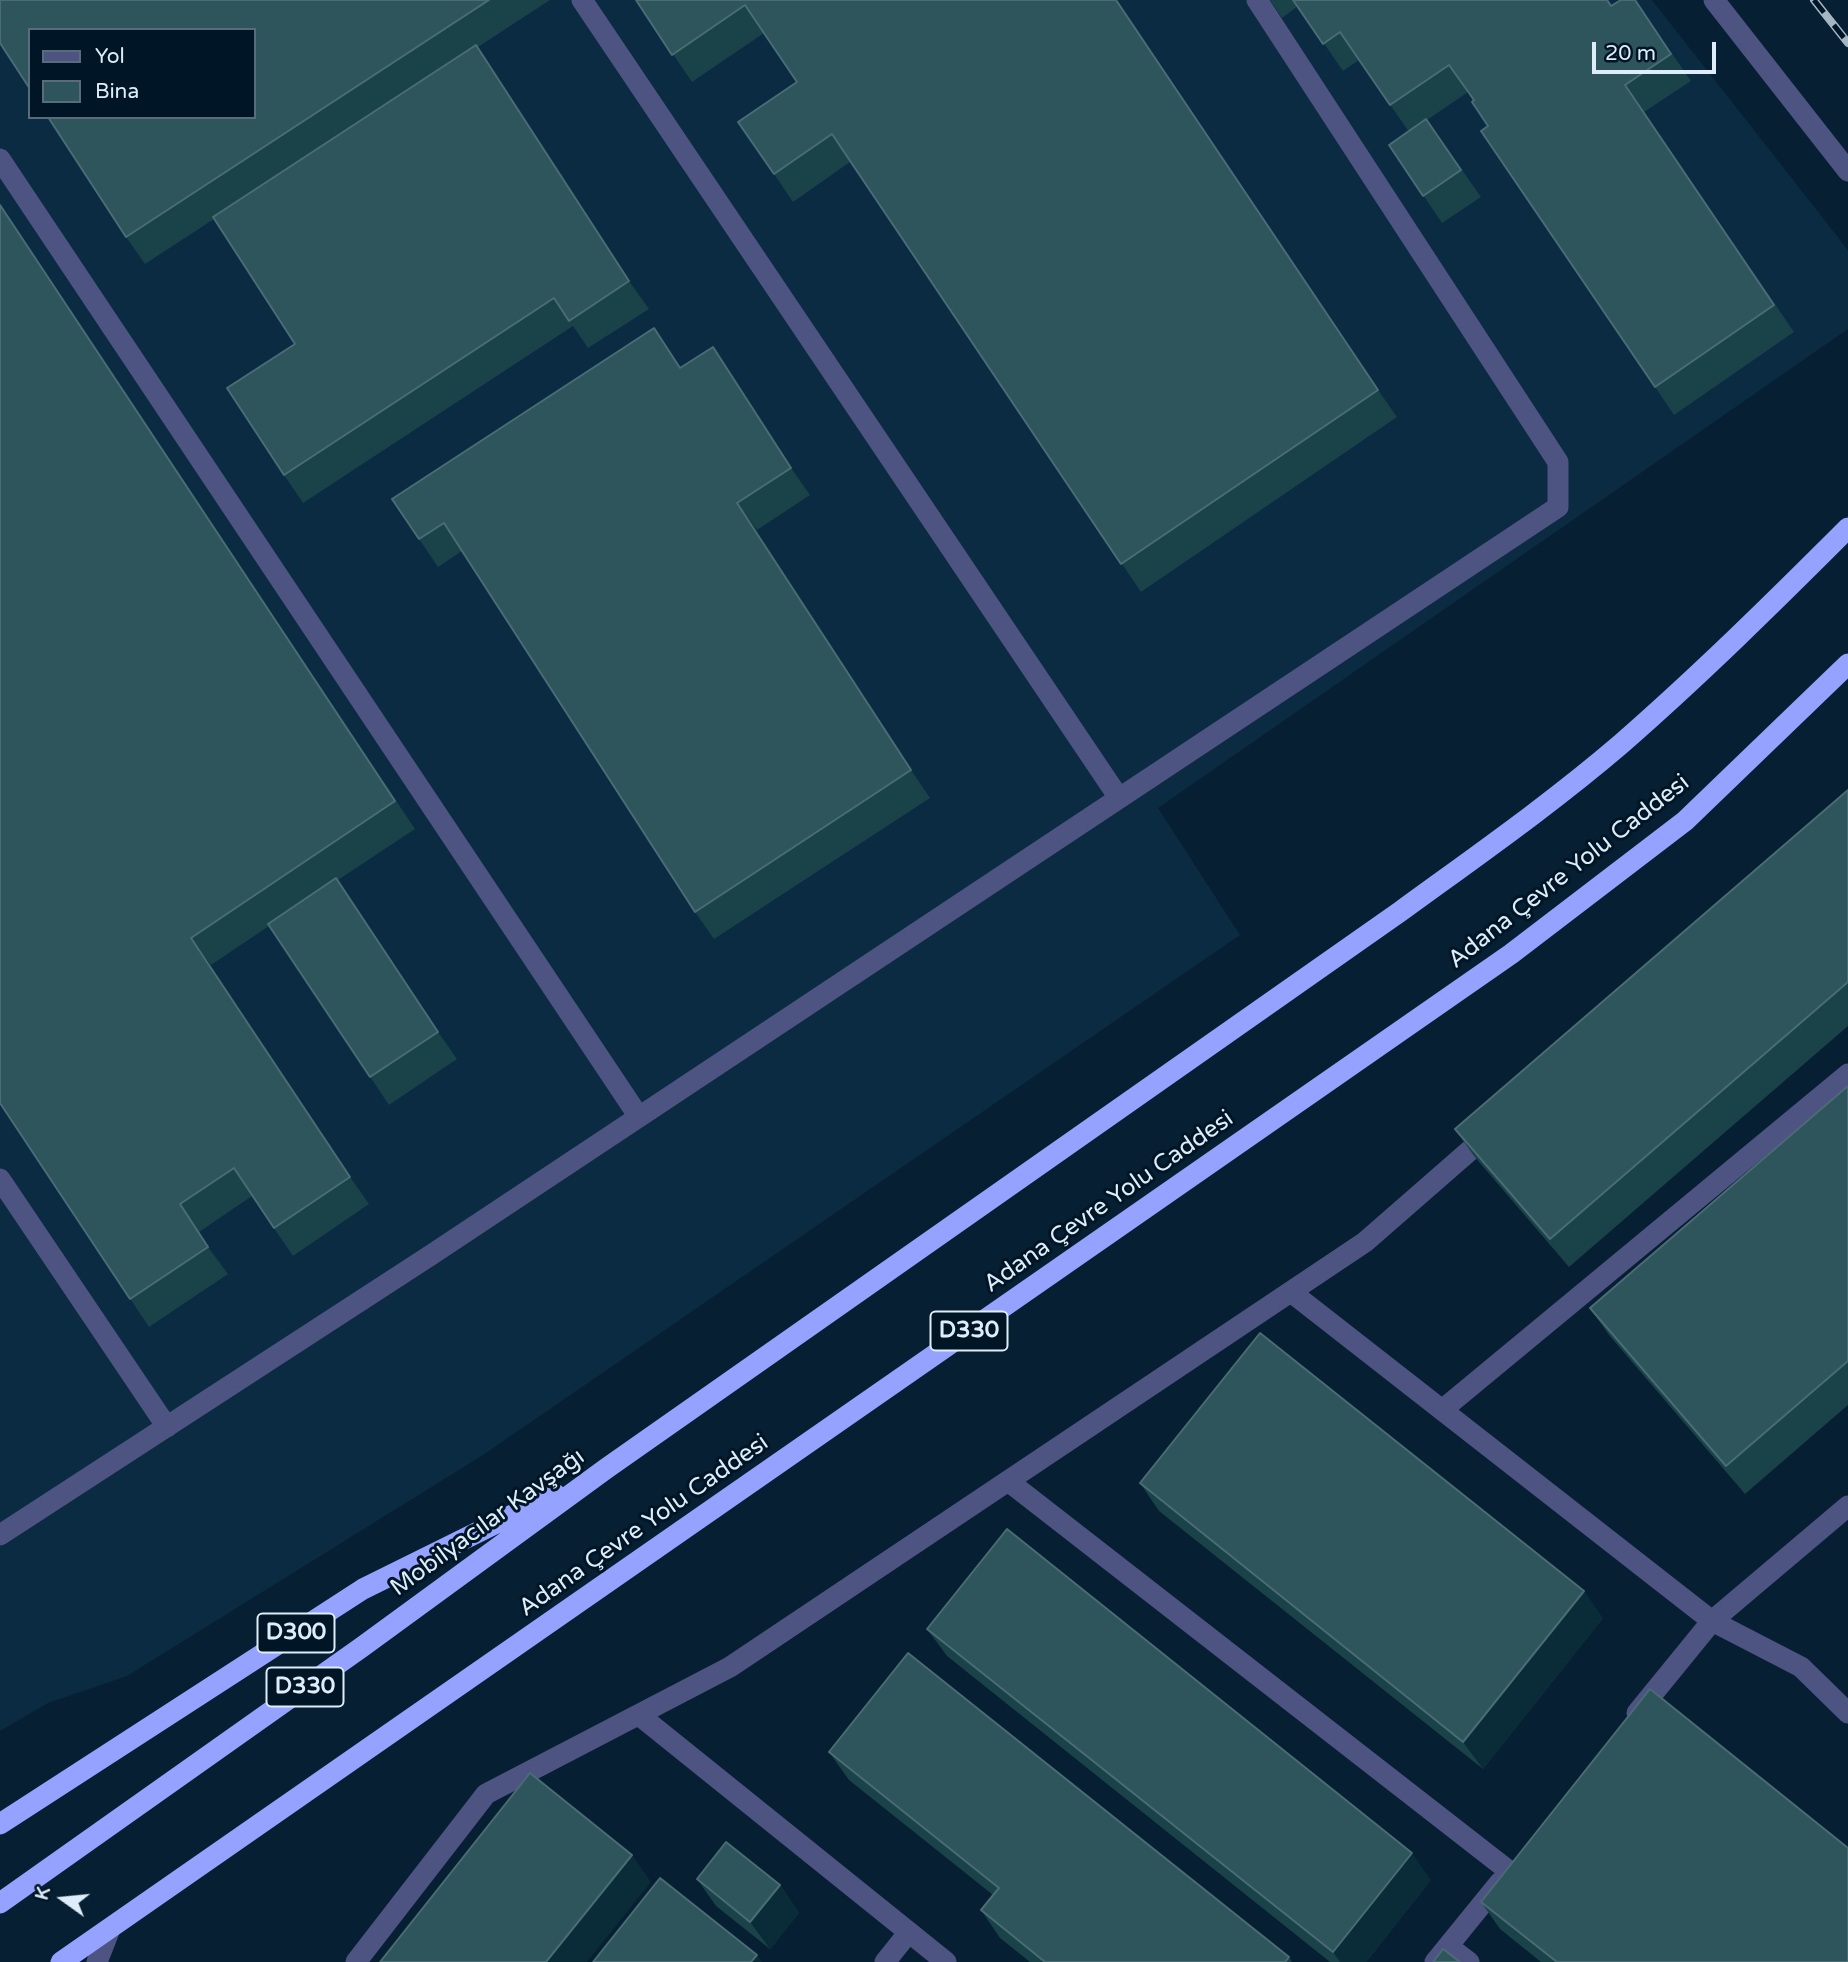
<!DOCTYPE html>
<html>
<head>
<meta charset="utf-8">
<style>
  body { margin:0 }
  #map { position:relative; width:1848px; height:1962px; overflow:hidden; background:#071f32; font-family:"Varela Round",sans-serif }
  canvas { display:block }
  .legend { position:absolute; left:28px; top:28px; width:228px; height:91px; box-sizing:border-box; background:#001627; border:2px solid #596c7b; margin:0; padding:9px 12px; list-style:none; font-size:21px; color:#deedf9 }
  .legend li { display:flex; align-items:center; gap:14px; height:35px }
  .legend b { width:35px; border:2px solid #596c7b }
  .north { position:absolute; left:28px; top:1864px; width:70px; height:70px; -webkit-text-stroke:5px #001627; paint-order:stroke; rotate:285deg; font-size:19px; font-weight:700; line-height:28px; text-align:center; color:#deedf9 }
  .north::after { content:''; display:block; margin:auto; width:24px; height:32px; background:#deedf9; clip-path:polygon(50% 0,100% 100%,50% 72%,0 100%) }
  .scale { position:absolute; left:1592px; top:42px; width:124px; height:32px; box-sizing:border-box; border:4px solid #deedf9; border-top:0; padding-left:9px; font-size:21px; line-height:24px; white-space:nowrap; color:#deedf9; -webkit-text-stroke:5px #001627; paint-order:stroke }
</style>
</head>
<body>
<div id="map">
<canvas width="1848" height="1962"></canvas>
<ul class="legend">
<li><b style="height:9px;background:#4e5482"></b>Yol</li>
<li><b style="height:19px;background:#2e545c"></b>Bina</li>
</ul>
<div class="north">K</div>
<div class="scale">20 m</div>
</div>
<script>
const context = document.querySelector('canvas').getContext('2d');
context.lineJoin = 'round';
function paint(path, color) {
  context.fillStyle = color;
  context.fill(path, 'evenodd');
}
function stroke(path, color, width, dash) {
  context.strokeStyle = color;
  context.lineWidth = width;
  context.lineCap = dash ? 'butt' : 'round';
  context.setLineDash(dash || []);
  context.stroke(path);
}
function drawText(font, color, halo, rows, align = 'center') {
  context.font = font + ' "Varela Round",sans-serif';
  context.lineWidth = 6;
  context.setLineDash([]);
  context.textBaseline = 'middle';
  context.strokeStyle = halo;
  context.fillStyle = color;
  for (const [text, x, y, turn = 0] of rows) {
    context.save();
    context.translate(x, y);
    context.rotate((+turn || 0) * Math.PI / 180);
    context.textAlign = isNaN(turn) ? turn : align;
    if (halo) context.strokeText(text, 0, 0);
    context.fillText(text, 0, 0);
    context.restore();
  }
}
const built = new Path2D(`
  M 0,0 L 1652,0 L 1848,250 L 1848,329 L 1158,808 L 1240,935 L 483,1455 L 127,1676 L 48,1703 L 0,1731 ZM 30,30 L 254,30 L 254,117 L 30,117 Z`);
const minor = new Path2D(`
  M 582,0 L 1119,798
  M 1714,0 L 1848,171
  M 0,159 L 639,1117
  M 0,1179 L 167,1427
  M 1291,1292 L 1712,1621 L 1801,1667 L 1848,1713
  M 1442,1410 L 1848,1074
  M 1008,1481 L 1509,1871
  M 0,1535 L 431,1255 L 1558,507 L 1558,462 L 1257,0
  M 1637,1713 L 1712,1621 L 1848,1506
  M 639,1715 L 946,1962
  M 1448,1946 L 1469,1962
  M 97,1962 L 110,1929
  M 356,1962 L 486,1794 L 730,1667 L 1365,1242 L 1491,1132
  M 885,1962 L 909,1932
  M 1435,1962 L 1500,1882`);
const highway = new Path2D(`
  M 0,1824 L 363,1589 L 555,1494
  M 0,1903 L 362,1647 L 607,1468 L 1401,911 C 1475,857 1551,804 1621,744 C 1700,675 1774,602 1848,528
  M 61,1962 L 1511,954 L 1685,821 L 1848,664`);
const rail = new Path2D(`
  M 1814,0 L 1848,43`);
const wall = new Path2D(`
  M 0,0 L 550,0 L 478,47 L 495,72 L 649,309 L 588,348 L 573,326 L 303,503 L 284,475 L 295,344 L 214,219 L 145,264 L 126,237 Z
  M 636,0 L 1116,0 L 1397,417 L 1141,592 L 850,162 L 793,202 L 774,174 L 797,82 L 764,33 L 692,82 Z
  M 1270,0 L 1608,0 L 1612,6 L 1635,0 L 1691,81 L 1644,112 L 1794,332 L 1674,415 L 1655,387 L 1488,126 L 1468,92 L 1427,120 L 1481,197 L 1442,223 L 1389,145 L 1409,132 L 1359,60 L 1343,71 L 1298,6 L 1282,18 Z
  M 0,203 L 415,829 L 338,880 L 457,1059 L 389,1105 L 269,926 L 211,965 L 369,1204 L 293,1256 L 252,1196 L 199,1232 L 228,1274 L 149,1327 L 0,1103 Z
  M 681,368 L 732,374 L 810,495 L 757,530 L 930,798 L 714,939 L 695,912 L 462,551 L 438,567 L 419,539 Z
  M 1848,790 L 1848,1026 L 1569,1267 L 1474,1156 L 1455,1129 Z
  M 1848,1086 L 1848,1405 L 1745,1494 L 1609,1335 L 1590,1308 Z
  M 1140,1483 L 1603,1618 L 1483,1769 L 1159,1511 Z
  M 927,1629 L 1431,1880 L 1366,1962 L 1330,1962 L 947,1656 Z
  M 829,1752 L 1289,1957 L 1292,1962 L 1030,1962 L 1000,1938 L 981,1910 L 993,1895 L 849,1780 Z
  M 697,1879 L 780,1885 L 799,1913 L 770,1949 L 716,1906 Z
  M 1481,1902 L 1848,1962 L 1541,1962 L 1500,1929 Z`);
const shadedWall = new Path2D(`
  M 1116,0 L 1397,417 L 1378,390 Z
  M 476,45 L 495,72 L 649,309 L 629,281 Z
  M 0,203 L 415,829 L 0,205 Z
  M 713,347 L 732,374 L 810,495 L 791,468 Z
  M 737,503 L 757,530 L 930,798 L 911,770 Z
  M 336,878 L 355,906 L 457,1059 L 438,1032 Z
  M 191,938 L 211,965 L 369,1204 L 350,1177 Z
  M 180,1204 L 199,1232 L 228,1274 L 208,1247 Z
  M 1584,1591 L 1603,1618 L 1483,1769 L 1463,1742 Z
  M 1412,1853 L 1431,1880 L 1366,1962 L 1340,1962 L 1333,1952 Z
  M 632,1855 L 651,1882 L 587,1962 L 546,1962 Z
  M 780,1885 L 799,1913 L 770,1949 L 750,1922 Z
  M 757,1955 L 762,1962 L 751,1962 Z`);
const building = new Path2D(`
  M 0,0 L 489,0 L 126,237 L 48,117 L 254,117 L 254,30 L 30,30 L 30,89 L 0,43 Z
  M 636,0 L 1116,0 L 1378,390 L 1121,564 L 832,134 L 774,174 L 738,122 L 797,82 L 745,5 L 672,55 Z
  M 1293,0 L 1607,0 L 1611,6 L 1621,0 L 1635,0 L 1671,54 L 1625,85 L 1774,305 L 1655,387 L 1481,131 L 1488,126 L 1472,102 L 1474,100 L 1449,65 L 1390,105 L 1340,32 L 1323,44 Z
  M 476,45 L 629,281 L 569,321 L 554,298 L 284,475 L 227,388 L 295,344 L 213,217 Z
  M 1426,119 L 1461,170 L 1423,196 L 1389,145 Z
  M 0,205 L 395,801 L 191,938 L 350,1177 L 274,1228 L 234,1168 L 180,1204 L 208,1247 L 130,1299 L 0,1103 Z
  M 654,328 L 680,368 L 713,347 L 791,468 L 737,503 L 911,770 L 695,912 L 444,523 L 419,539 L 392,499 Z
  M 1848,790 L 1848,982 L 1550,1239 L 1455,1129 Z
  M 336,878 L 438,1032 L 370,1077 L 268,924 Z
  M 1848,1086 L 1848,1361 L 1726,1466 L 1590,1308 Z
  M 1260,1333 L 1584,1591 L 1463,1742 L 1140,1483 Z
  M 1007,1529 L 1412,1853 L 1333,1952 L 927,1629 Z
  M 908,1653 L 1289,1957 L 1285,1962 L 1045,1962 L 981,1910 L 999,1888 L 829,1752 Z
  M 1650,1689 L 1848,1848 L 1848,1962 L 1557,1962 L 1481,1902 Z
  M 530,1773 L 632,1855 L 546,1962 L 380,1962 Z
  M 726,1842 L 780,1885 L 750,1922 L 697,1879 Z
  M 660,1878 L 757,1955 L 751,1962 L 593,1962 Z
  M 1443,1949 L 1460,1962 L 1433,1962 Z`);
const shields = [
  [969,1331,77],
  [296,1633,77],
  [305,1687,77]
];
const shieldNames = [
  ["D330",969,1331],
  ["D300",296,1633],
  ["D330",305,1687]
];
const streetNames = [
  ["Adana Çevre Yolu Caddesi",1569,872,-38],
  ["Adana Çevre Yolu Caddesi",1109,1202,-35],
  ["Mobilyacılar Kavşağı",488,1523,-36],
  ["Adana Çevre Yolu Caddesi",644,1526,-35]
];
paint(built, '#0a2b42');
stroke(minor, '#4e5482', 21);
stroke(highway, '#96a2ff', 21);
stroke(rail, '#a4b5c3', 8);
stroke(rail, '#001627', 5, [16]);
paint(wall, '#194249');
paint(shadedWall, '#092c38');
paint(building, '#2e545c');
stroke(building, '#4a6c75', 2);
for (const [x, y, w] of shields) {
  const box = new Path2D();
  box.roundRect(x - w / 2, y - 19.5, w, 39, 5);
  context.fillStyle = '#001627';
  context.fill(box);
  stroke(box, '#deedf9', 2);
}
drawText('bold 23px', '#deedf9', null, shieldNames);
drawText('24px', '#deedf9', '#001627', streetNames);
</script>
</body>
</html>
